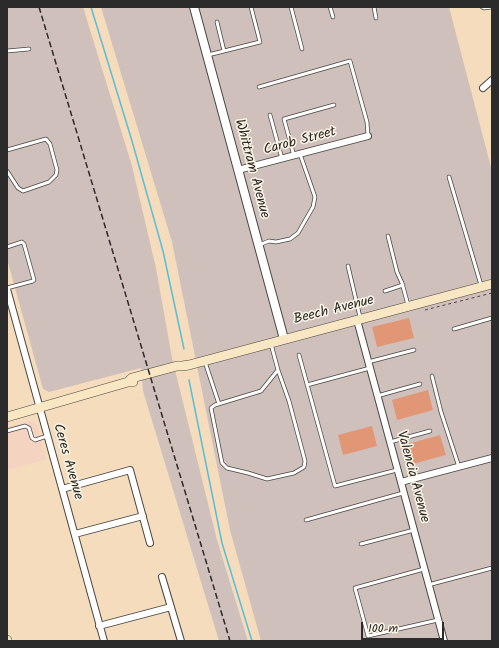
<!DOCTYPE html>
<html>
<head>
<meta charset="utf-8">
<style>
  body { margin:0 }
  #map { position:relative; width:499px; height:648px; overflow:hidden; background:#f4dcbd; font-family:Kalam,sans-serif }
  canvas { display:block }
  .frame { position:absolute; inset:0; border:8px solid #2b2b2b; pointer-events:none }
  .scale { position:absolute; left:361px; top:622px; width:83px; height:18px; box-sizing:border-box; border:2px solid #2b2b2b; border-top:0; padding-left:5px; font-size:12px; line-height:14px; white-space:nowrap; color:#2b2b2b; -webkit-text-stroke:3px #fcf5e5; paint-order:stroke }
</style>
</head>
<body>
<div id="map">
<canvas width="499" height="648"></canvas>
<div class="frame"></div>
<div class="scale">100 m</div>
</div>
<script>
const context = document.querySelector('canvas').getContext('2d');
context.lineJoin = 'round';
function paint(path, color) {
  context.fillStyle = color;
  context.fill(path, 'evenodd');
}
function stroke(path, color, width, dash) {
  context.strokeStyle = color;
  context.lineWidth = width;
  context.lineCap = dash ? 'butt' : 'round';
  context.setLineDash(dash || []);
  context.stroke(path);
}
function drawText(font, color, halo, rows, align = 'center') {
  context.font = font + ' Kalam,sans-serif';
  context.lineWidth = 3;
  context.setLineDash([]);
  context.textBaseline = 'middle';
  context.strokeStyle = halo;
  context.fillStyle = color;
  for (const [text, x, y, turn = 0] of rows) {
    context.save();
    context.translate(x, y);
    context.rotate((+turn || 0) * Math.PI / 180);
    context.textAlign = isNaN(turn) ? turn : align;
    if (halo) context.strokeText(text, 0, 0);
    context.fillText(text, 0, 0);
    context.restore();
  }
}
const built = new Path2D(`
  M 30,421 L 33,422 L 37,425 L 46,459 L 7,470 L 7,427 Z`);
const industrial = new Path2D(`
  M 7,7 L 83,7 L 132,166 L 156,268 L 172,358 L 217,540 L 248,641 L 219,641 L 143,391 L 141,368 L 49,392 L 43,389 L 7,259 Z
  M 101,7 L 449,7 L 492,171 L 492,641 L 261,641 L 230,530 L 172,242 Z`);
const stream = new Path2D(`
  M 91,7 L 132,141 L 163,251 L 184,349
  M 189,380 L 222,543 L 252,641`);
const building = new Path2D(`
  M 409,318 L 414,338 L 377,347 L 372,327 Z
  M 428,390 L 433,410 L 397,420 L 392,400 Z
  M 372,426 L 377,446 L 343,455 L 338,435 Z
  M 440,435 L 446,455 L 409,465 L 404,445 Z`);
const path = new Path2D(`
  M 425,310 L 492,293`);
const service = new Path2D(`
  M 291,7 L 302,49
  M 330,7 L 333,17
  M 374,7 L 376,18
  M 482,7 L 484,8 L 492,7
  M 217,22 L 224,51
  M 7,51 L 29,49
  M 208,55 L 260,42 L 251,7
  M 259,87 L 350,61 L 367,122 L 368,136
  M 270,115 L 282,159
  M 7,150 L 46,139 L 50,144 L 57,170 L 56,175 L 49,182 L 23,191 L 18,188 L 7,171
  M 294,156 L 284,119 L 334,105
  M 449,177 L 481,285
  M 388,236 L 397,272 L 402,283 L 408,305
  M 259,245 L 269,241 L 276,242 L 290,239 L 298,233 L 313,207 L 315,197 L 300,154
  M 7,247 L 22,242 L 24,244 L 34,280 L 33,281 L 7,288
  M 348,266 L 360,317
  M 385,291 L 403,285
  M 454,329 L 492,318
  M 271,344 L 278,370 L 261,391 L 215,405 L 211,408 L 222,463 L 227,468 L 248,473 L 267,479 L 294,473 L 304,467 L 305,461 L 289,401 L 278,370
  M 299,355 L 335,486 L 397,470
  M 205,362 L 219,404
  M 368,362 L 414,350
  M 432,376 L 441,412 L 459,467
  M 307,385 L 370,368
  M 377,396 L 420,384
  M 7,431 L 25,426 L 29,428 L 32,438 L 35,440 L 47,436
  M 390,442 L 430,431
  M 306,520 L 403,493
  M 361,544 L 414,530
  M 424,569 L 355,588 L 368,636 L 438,620
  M 428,585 L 492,568`);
const minor = new Path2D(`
  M 483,88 L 492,80
  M 238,170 L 368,136
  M 7,289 L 104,641
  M 357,320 L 444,641
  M 401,482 L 492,458
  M 62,489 L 130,470 L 150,543
  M 75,534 L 143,516
  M 162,577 L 181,641
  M 99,626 L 171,607`);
const tertiary = new Path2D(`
  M 194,7 L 284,339`);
const secondary = new Path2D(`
  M 128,382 L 132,378 L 177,366 L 182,366 L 189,365 L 492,284
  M 7,417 L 128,382 L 133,382
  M 7,640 L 7,641`);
const rail = new Path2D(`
  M 39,7 L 230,641`);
const streetNames = [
  ["Carob Street",300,142,-15],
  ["Whittram Avenue",251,169,75],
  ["Beech Avenue",334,311,-14],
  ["Ceres Avenue",67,462,74],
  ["Valencia Avenue",412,477,75]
];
paint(built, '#f4d3c1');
paint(industrial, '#d0c0bc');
stroke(stream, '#5abdd8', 1.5);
paint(building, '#e19775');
stroke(service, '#494641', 4.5);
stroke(minor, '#494641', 8);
stroke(tertiary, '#494641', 10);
stroke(secondary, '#494641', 10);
stroke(path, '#494641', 1, [3, 3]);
stroke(service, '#fff', 3);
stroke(minor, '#fff', 6);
stroke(tertiary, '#fff', 8);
stroke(secondary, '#f9e7c3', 9);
stroke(rail, '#2b2b2b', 1.5, [6, 3]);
drawText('14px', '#2b2b2b', '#fcf5e5', streetNames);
</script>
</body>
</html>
